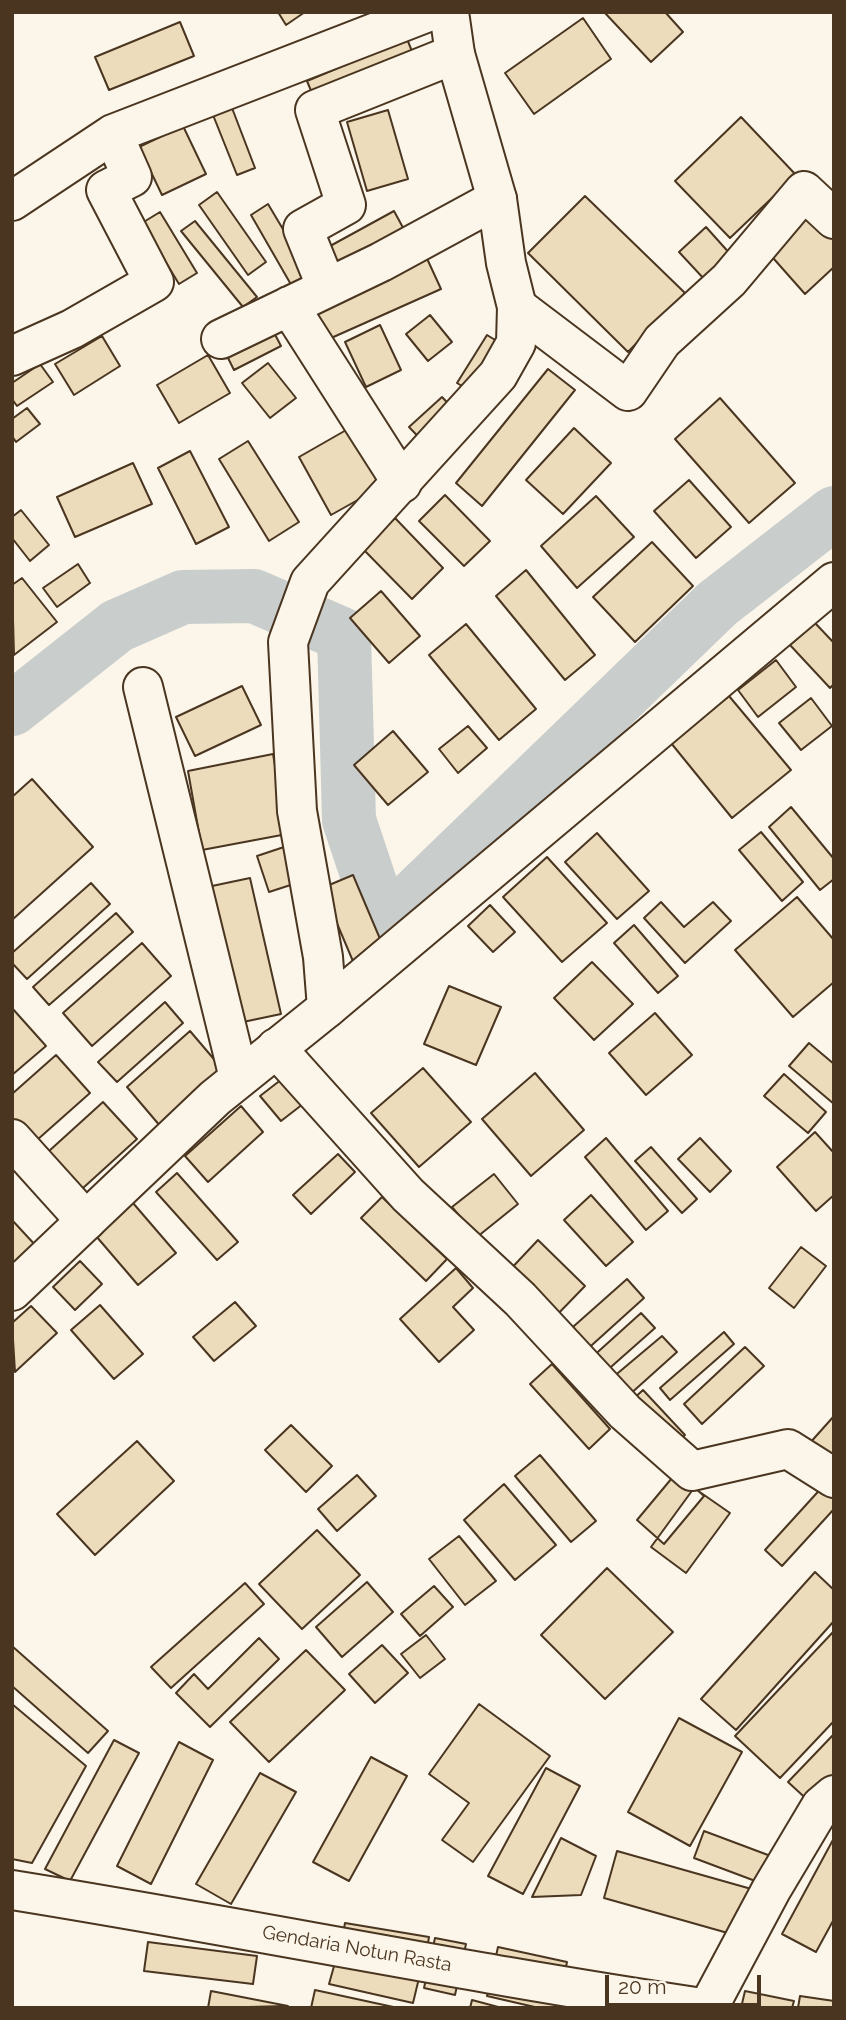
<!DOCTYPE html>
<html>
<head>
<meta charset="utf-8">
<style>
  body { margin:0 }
  #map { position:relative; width:846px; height:2020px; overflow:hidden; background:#fbf6e9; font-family:Raleway,sans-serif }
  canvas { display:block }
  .frame { position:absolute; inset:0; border:14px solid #4a3520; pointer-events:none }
  .scale { position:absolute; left:605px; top:1975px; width:156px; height:32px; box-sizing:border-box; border:4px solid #4a3520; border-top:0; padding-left:9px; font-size:21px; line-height:24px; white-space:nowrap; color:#4a3520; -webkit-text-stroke:5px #fbf6e9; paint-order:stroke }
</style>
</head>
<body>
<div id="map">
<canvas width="846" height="2020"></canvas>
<div class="frame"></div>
<div class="scale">20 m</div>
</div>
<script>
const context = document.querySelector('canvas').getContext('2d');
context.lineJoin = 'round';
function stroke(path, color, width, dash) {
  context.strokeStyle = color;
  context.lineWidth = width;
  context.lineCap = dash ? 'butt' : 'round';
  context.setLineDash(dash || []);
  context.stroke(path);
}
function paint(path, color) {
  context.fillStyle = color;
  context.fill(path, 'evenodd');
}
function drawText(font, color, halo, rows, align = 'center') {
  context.font = font + ' Raleway,sans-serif';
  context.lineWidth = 5;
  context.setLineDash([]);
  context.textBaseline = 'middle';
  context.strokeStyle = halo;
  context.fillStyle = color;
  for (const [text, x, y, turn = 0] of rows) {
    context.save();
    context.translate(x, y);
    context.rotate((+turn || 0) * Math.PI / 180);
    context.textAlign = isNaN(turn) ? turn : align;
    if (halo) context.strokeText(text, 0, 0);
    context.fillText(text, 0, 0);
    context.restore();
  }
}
const canal = new Path2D(`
  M 12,709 L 117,626 L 183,597 L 254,596 L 344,635 L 349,820 L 378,907 L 396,914 L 717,604 L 834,513`);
const building = new Path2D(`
  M 278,12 L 305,12 L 286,25 Z
  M 665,12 L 683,32 L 651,62 L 605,13 Z
  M 583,18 L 611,59 L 534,114 L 505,73 Z
  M 180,22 L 194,56 L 109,90 L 95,57 Z
  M 407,39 L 416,61 L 316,103 L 307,81 Z
  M 232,108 L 255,168 L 237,175 L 213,115 Z
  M 388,110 L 408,179 L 367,191 L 347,122 Z
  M 741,117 L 796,175 L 730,238 L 675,181 Z
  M 183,126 L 206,174 L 162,195 L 139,147 Z
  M 217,192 L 266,262 L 248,275 L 199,205 Z
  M 585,196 L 685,293 L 628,352 L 528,253 Z
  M 268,204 L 312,278 L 293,288 L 251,215 Z
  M 394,211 L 407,235 L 335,275 L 321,251 Z
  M 160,212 L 197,273 L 179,284 L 142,223 Z
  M 809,212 L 834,240 L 834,267 L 805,294 L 766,250 Z
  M 195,221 L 257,297 L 243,307 L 181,231 Z
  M 706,227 L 732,256 L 705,280 L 679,252 Z
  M 424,252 L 441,289 L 320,343 L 303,306 Z
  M 430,315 L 452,342 L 428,361 L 406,334 Z
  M 269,323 L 281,346 L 234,370 L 222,346 Z
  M 380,325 L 401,370 L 366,387 L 345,342 Z
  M 487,335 L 510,349 L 480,397 L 457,383 Z
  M 102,336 L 120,366 L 74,395 L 55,364 Z
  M 208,355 L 230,393 L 179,423 L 157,385 Z
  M 268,363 L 296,398 L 270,418 L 242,383 Z
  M 40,364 L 53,382 L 17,406 L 12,399 L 12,383 Z
  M 548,369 L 575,390 L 482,506 L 456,483 Z
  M 442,397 L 463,419 L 430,449 L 409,427 Z
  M 720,398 L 795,483 L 749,523 L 675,439 Z
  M 27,408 L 40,424 L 16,442 L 12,436 L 12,419 Z
  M 574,428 L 611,463 L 563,514 L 526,480 Z
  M 348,429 L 381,487 L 331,515 L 299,457 Z
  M 248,441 L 299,522 L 269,541 L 219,459 Z
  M 190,451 L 229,527 L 196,544 L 158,468 Z
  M 133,463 L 152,504 L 75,537 L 57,497 Z
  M 689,480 L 731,527 L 696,558 L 654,511 Z
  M 445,495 L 490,541 L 464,566 L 419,521 Z
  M 596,496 L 634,537 L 577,588 L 541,546 Z
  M 21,510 L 49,545 L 30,561 L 12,538 L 12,517 Z
  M 395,518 L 443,568 L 412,599 L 363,549 Z
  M 652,542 L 693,586 L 635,642 L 593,597 Z
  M 78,564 L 90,583 L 57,607 L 43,588 Z
  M 526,570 L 595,655 L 565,680 L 496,596 Z
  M 22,578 L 57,622 L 14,655 L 12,585 Z
  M 381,591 L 420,636 L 389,663 L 350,618 Z
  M 815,623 L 834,643 L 834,684 L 830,688 L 790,645 Z
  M 466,624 L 536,709 L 499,740 L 429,655 Z
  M 776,660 L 796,687 L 758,717 L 738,690 Z
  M 242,686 L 261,725 L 195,756 L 176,717 Z
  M 729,696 L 791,770 L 732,818 L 671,743 Z
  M 811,698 L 832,726 L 801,750 L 779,723 Z
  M 468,726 L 487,748 L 458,773 L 439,749 Z
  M 393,731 L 428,772 L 388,805 L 354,765 Z
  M 273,754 L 287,834 L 202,850 L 188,771 Z
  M 32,779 L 93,847 L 12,920 L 12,797 Z
  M 791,807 L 834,859 L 834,879 L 820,890 L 769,827 Z
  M 761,832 L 803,882 L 782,901 L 739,850 Z
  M 597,833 L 649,891 L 617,919 L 565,862 Z
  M 290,845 L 303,881 L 269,892 L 257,856 Z
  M 547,857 L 607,923 L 562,962 L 503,897 Z
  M 353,875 L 386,953 L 355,966 L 322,888 Z
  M 250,878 L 281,1014 L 243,1022 L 212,886 Z
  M 91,883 L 110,904 L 27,979 L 12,963 L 12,953 Z
  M 797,897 L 834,940 L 834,982 L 793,1017 L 735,950 Z
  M 661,902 L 684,927 L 713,902 L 731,921 L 685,963 L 644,918 Z
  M 490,905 L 515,932 L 493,952 L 468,926 Z
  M 116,913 L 133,932 L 49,1005 L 33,987 Z
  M 634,925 L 678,976 L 658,993 L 614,943 Z
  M 142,943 L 171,976 L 92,1046 L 63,1013 Z
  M 592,962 L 633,1004 L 594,1040 L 554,998 Z
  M 449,986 L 501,1007 L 476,1065 L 424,1044 Z
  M 165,1002 L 183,1023 L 117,1082 L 98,1062 Z
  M 12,1008 L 46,1046 L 12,1075 Z
  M 655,1013 L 692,1055 L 646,1095 L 609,1053 Z
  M 190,1031 L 224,1071 L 161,1127 L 127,1087 Z
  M 809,1043 L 834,1064 L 834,1104 L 789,1066 Z
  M 56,1055 L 90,1093 L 28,1148 L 12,1130 L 12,1094 Z
  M 423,1068 L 471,1122 L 419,1167 L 371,1113 Z
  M 535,1073 L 584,1130 L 531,1176 L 482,1119 Z
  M 784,1074 L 826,1112 L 808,1133 L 764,1096 Z
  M 282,1079 L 303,1104 L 281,1121 L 260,1096 Z
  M 103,1102 L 137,1139 L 72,1198 L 38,1161 Z
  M 241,1106 L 263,1132 L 208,1182 L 185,1156 Z
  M 815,1132 L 834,1153 L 834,1195 L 816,1211 L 777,1167 Z
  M 606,1138 L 668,1211 L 646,1230 L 585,1157 Z
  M 700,1138 L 731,1171 L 710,1192 L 678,1159 Z
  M 651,1147 L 697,1199 L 682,1213 L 635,1161 Z
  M 338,1154 L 355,1172 L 311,1214 L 293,1195 Z
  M 177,1173 L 238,1242 L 217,1260 L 156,1192 Z
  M 494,1174 L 518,1204 L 477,1237 L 452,1207 Z
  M 591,1195 L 633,1242 L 606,1266 L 564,1220 Z
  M 382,1197 L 447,1259 L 426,1281 L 361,1218 Z
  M 133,1203 L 176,1253 L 138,1285 L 96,1236 Z
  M 12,1220 L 37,1247 L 12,1270 Z
  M 538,1240 L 585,1286 L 553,1319 L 506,1274 Z
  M 801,1247 L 826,1266 L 794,1308 L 769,1288 Z
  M 80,1261 L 102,1284 L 75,1310 L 53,1287 Z
  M 456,1268 L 473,1288 L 453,1307 L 474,1330 L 439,1362 L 400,1319 Z
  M 627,1279 L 644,1298 L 582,1354 L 565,1334 Z
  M 235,1302 L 256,1326 L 214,1361 L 193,1337 Z
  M 100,1305 L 143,1354 L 114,1379 L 71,1330 Z
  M 31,1306 L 57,1333 L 15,1372 L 12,1323 Z
  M 641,1313 L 655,1328 L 603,1374 L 590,1359 Z
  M 724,1332 L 734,1344 L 670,1400 L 660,1388 Z
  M 662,1336 L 677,1352 L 628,1396 L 612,1378 Z
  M 745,1347 L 764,1366 L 702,1424 L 684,1404 Z
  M 552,1364 L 610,1429 L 589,1449 L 530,1384 Z
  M 643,1390 L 685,1435 L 671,1447 L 630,1402 Z
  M 834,1416 L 834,1455 L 809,1444 Z
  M 291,1425 L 332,1466 L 306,1492 L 265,1450 Z
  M 137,1441 L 174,1481 L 95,1555 L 57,1514 Z
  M 540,1455 L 596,1521 L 571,1542 L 515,1476 Z
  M 677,1472 L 704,1496 L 664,1544 L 637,1520 Z
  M 357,1475 L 376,1496 L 337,1531 L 318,1509 Z
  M 504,1484 L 556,1545 L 515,1580 L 464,1520 Z
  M 825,1484 L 834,1492 L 834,1509 L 782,1566 L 765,1550 Z
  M 694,1488 L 730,1513 L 686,1573 L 651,1547 Z
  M 317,1530 L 360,1575 L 302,1629 L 259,1584 Z
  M 459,1536 L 496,1581 L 465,1605 L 429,1559 Z
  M 607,1568 L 673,1632 L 605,1699 L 541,1635 Z
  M 815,1572 L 834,1590 L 834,1621 L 736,1730 L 701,1699 Z
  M 367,1582 L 393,1612 L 342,1657 L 316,1627 Z
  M 245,1583 L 264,1604 L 171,1688 L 151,1667 Z
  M 434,1586 L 453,1607 L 420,1636 L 401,1614 Z
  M 834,1631 L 834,1721 L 780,1778 L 735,1736 Z
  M 426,1635 L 445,1659 L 420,1678 L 401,1654 Z
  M 259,1638 L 279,1659 L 210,1727 L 176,1693 L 194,1674 L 208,1689 Z
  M 382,1645 L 408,1673 L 375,1703 L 349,1674 Z
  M 12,1646 L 108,1731 L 88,1753 L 12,1686 Z
  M 306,1650 L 345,1690 L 269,1762 L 230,1722 Z
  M 12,1704 L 86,1766 L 32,1863 L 12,1859 Z
  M 479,1704 L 550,1756 L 473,1862 L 442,1840 L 469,1803 L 429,1774 Z
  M 679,1718 L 742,1752 L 690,1846 L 628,1812 Z
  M 834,1734 L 834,1809 L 826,1817 L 788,1782 Z
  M 114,1740 L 139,1753 L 70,1881 L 45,1869 Z
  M 179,1742 L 213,1760 L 151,1884 L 117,1866 Z
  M 371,1757 L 407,1776 L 349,1881 L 313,1862 Z
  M 546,1768 L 580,1786 L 523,1894 L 488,1876 Z
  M 260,1773 L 296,1792 L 231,1904 L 196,1884 Z
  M 704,1831 L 784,1861 L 774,1888 L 694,1858 Z
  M 561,1838 L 596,1856 L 581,1895 L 532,1897 Z
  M 834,1838 L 834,1919 L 816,1952 L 782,1934 Z
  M 617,1851 L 762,1892 L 749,1939 L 604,1898 Z
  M 345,1923 L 429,1937 L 424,1966 L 340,1951 Z
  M 435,1938 L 466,1944 L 455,1995 L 424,1988 Z
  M 148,1942 L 257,1956 L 253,1984 L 144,1971 Z
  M 498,1947 L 567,1962 L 557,2008 L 539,2008 L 487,1996 Z
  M 336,1959 L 419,1978 L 413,2003 L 329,1984 Z
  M 315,1990 L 398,2008 L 311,2008 Z
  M 211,1991 L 288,2006 L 208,2008 Z
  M 745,1991 L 794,2001 L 792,2008 L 741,2008 Z
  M 800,1996 L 834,2001 L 834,2008 L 798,2008 Z
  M 472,2000 L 502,2008 L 470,2008 Z`);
const street = new Path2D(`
  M 12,201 L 113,134 L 428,12
  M 327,288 L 303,229 L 346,205 L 315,110 L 455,54
  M 289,306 L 402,483
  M 517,307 L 628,391 L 662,341 L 729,280 L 804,191 L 834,219
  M 221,339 L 381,262 L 497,199
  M 12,356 L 72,329 L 154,282 L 106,190 L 132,177 L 113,134
  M 143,687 L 239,1078
  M 327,1008 L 834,582
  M 276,1048 L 408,1195 L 520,1299 L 625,1412 L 692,1471 L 788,1449 L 834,1478
  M 12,1139 L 86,1221
  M 708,2008 L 771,1890 L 821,1806 L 834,1795`);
const secondary = new Path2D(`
  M 12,1291 L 215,1098 L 327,1008 L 323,957 L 297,811 L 288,642 L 310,582 L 498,375 L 516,343 L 517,307 L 506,263 L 497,199 L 455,54 L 449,12
  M 12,1890 C 243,1927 471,1974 702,2008`);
const streetNames = [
  ["Gendaria Notun Rasta",357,1949,10]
];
stroke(canal, '#c9cecd', 54);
paint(building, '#ecdcbc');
stroke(building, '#4a3520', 2);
stroke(street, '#4a3520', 42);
stroke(secondary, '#4a3520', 42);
stroke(street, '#fbf6e9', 38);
stroke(secondary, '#fbf6e9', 38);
drawText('19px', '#4a3520', '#fbf6e9', streetNames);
</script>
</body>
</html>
